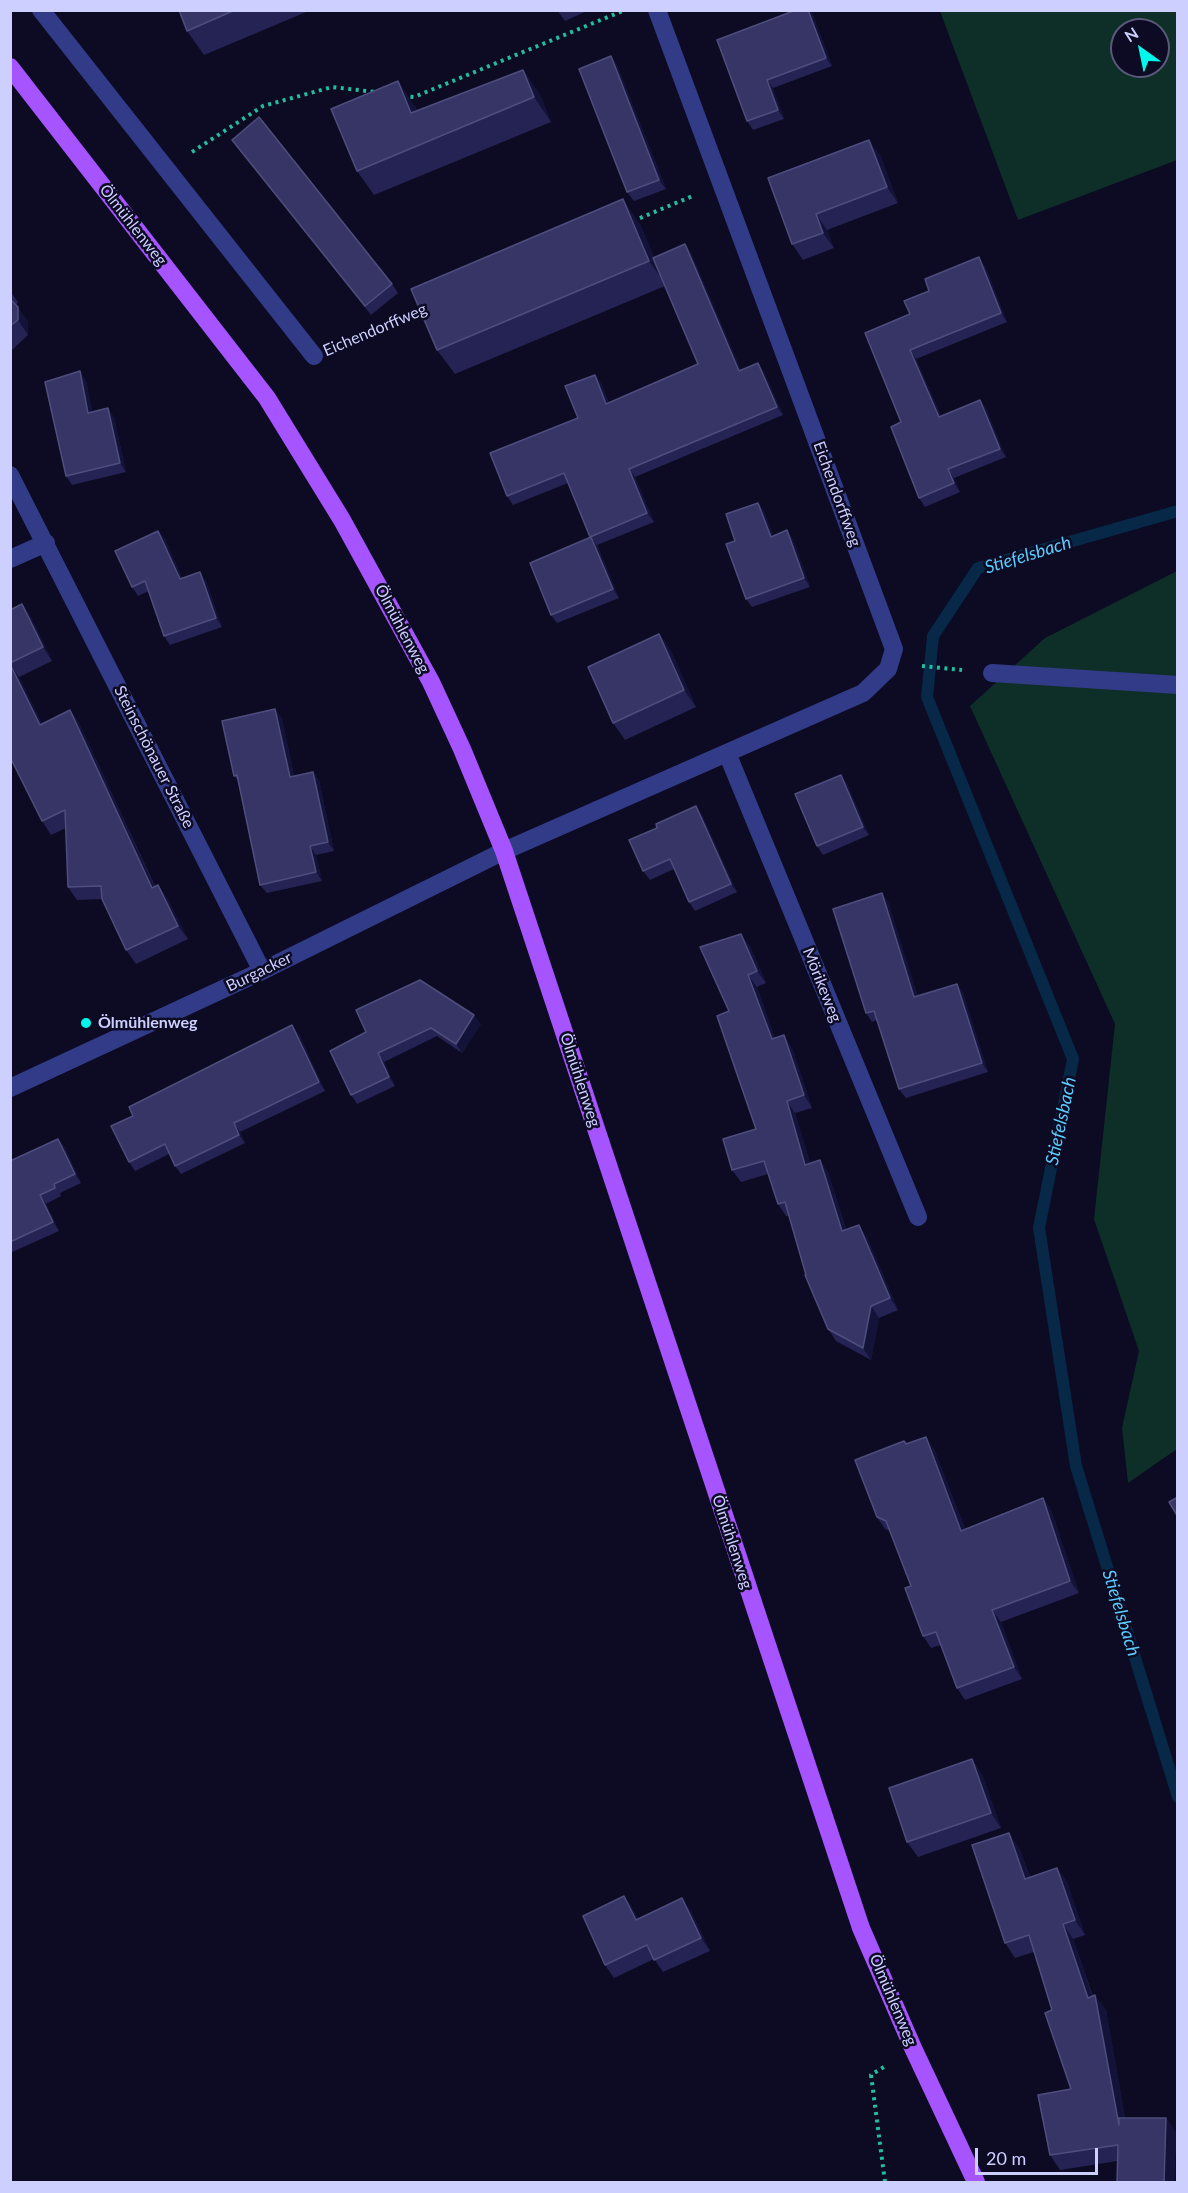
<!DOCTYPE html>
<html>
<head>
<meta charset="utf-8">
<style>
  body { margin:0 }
  #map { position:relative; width:1188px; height:2193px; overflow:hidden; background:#0c0b23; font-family:Lato,sans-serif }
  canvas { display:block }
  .frame { position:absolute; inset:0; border:12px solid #cdcfff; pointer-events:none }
  .north { position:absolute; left:1110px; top:18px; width:60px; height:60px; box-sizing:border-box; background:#0c0b23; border:2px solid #59597b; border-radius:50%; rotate:327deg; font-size:16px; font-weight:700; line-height:24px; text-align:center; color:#cdcfff }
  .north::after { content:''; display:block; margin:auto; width:21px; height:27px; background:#00f8ec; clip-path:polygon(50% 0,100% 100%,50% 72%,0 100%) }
  .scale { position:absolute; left:975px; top:2148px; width:123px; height:27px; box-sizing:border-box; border:3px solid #cdcfff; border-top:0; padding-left:8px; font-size:18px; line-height:21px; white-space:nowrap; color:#cdcfff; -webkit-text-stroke:4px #0c0b23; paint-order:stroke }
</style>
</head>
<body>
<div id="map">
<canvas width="1188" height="2193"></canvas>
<div class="frame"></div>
<div class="north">N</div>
<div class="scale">20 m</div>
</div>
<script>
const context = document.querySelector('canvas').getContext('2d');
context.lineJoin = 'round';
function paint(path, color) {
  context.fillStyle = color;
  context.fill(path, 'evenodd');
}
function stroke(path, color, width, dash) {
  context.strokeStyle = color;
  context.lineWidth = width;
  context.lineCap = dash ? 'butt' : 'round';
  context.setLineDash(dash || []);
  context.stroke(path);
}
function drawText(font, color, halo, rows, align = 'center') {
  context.font = font + ' Lato,sans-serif';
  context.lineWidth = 5;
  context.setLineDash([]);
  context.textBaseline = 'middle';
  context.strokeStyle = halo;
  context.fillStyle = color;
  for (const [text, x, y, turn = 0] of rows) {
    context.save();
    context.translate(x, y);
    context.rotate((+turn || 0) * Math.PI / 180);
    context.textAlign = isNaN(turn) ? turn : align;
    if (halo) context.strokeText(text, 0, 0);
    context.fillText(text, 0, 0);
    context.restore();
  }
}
const green = new Path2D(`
  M 940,11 L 1177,11 L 1177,160 L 1018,220 ZM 1122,30 L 1158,30 L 1158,66 L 1122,66 Z
  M 1177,571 L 1177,1449 L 1128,1483 L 1122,1428 L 1139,1351 L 1094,1219 L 1115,1024 L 970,706 L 1045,638 Z`);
const stream = new Path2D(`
  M 1178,511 L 978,568 L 933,636 L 927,697 L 1073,1059 L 1039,1228 L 1076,1466 L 1178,1797`);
const path = new Path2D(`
  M 403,96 L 414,97 L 625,10
  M 192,152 L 263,106 L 332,87 L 375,92
  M 633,221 L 695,195
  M 343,344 L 424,309
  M 922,666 L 962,670
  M 885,2182 L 871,2075 L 887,2065`);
const minor = new Path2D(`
  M 41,10 L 314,356
  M 10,475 L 262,971
  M 10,559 L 46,543
  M 992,673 L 1178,685
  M 727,753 L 918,1217
  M 10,1088 L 262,971 L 504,851 L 863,693 L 888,669 L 894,649 L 657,10`);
const major = new Path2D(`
  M 10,67 L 267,398 L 342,520 L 431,682 L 462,749 L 504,851 L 861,1928 L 913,2048 L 976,2182`);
const wall = new Path2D(`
  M 179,10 L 311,10 L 204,55 L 187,31 Z
  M 557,10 L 589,10 L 565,21 Z
  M 796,10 L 810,10 L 813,15 L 832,66 L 773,88 L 784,119 L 753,130 L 747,121 Z
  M 617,65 L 666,189 L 634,201 L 627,192 Z
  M 523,70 L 540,95 L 551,122 L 374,195 L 357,171 L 415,106 L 417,111 Z
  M 232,140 L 392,284 L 398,293 L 371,315 Z
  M 880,155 L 898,203 L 827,230 L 834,248 L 803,260 L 792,244 L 768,178 Z
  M 640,224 L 654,257 L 685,244 L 691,253 L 741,370 L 764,372 L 783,415 L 635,477 L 654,522 L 597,545 L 619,598 L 557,623 L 551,615 L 590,537 L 568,483 L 513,505 L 507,496 L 578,418 L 595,375 L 601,384 L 609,403 L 698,364 L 665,286 L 455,374 L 437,350 Z
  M 985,266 L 1007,322 L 916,359 L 941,416 L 980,400 L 986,409 L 1006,457 L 954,478 L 960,492 L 925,507 L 919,498 L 901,422 L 910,314 L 929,291 Z
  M 10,291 L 18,302 L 16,305 L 28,322 L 28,335 L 10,352 Z
  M 86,380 L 92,412 L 114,417 L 126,472 L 72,485 L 66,476 Z
  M 758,503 L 764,511 L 773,536 L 793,539 L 810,587 L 752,607 L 746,599 L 735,541 Z
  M 158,531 L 165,539 L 182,578 L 206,581 L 222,627 L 170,645 L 164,636 L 149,591 L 138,596 L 132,587 Z
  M 22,604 L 31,617 L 52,661 L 19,677 L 42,724 L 70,710 L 79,723 L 155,886 L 158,885 L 167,898 L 188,939 L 136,964 L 126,950 L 102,899 L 77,900 L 68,887 L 66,828 L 51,835 L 42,821 L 10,757 L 10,610 Z
  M 659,634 L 671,651 L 696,707 L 625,740 L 613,723 Z
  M 282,718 L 294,776 L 319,780 L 334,851 L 316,855 L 322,881 L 267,893 L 260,885 L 239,782 L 234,776 Z
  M 847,784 L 869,835 L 823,855 L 817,846 Z
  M 702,815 L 737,892 L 695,911 L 689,902 L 674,869 L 650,880 L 643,871 L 657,828 Z
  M 882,893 L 888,902 L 918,997 L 957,984 L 963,993 L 988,1072 L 906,1098 L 899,1089 L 877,1020 L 872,1022 L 866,1013 Z
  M 750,946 L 766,983 L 757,987 L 775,1038 L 792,1048 L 812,1108 L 795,1113 L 810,1163 L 828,1172 L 846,1229 L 867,1237 L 898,1310 L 879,1318 L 871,1360 L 836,1341 L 828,1329 L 806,1275 L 789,1216 L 786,1216 L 778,1204 L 768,1174 L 741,1182 L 732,1170 L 756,1129 L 729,1011 Z
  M 481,1024 L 462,1053 L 437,1036 L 384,1062 L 395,1086 L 357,1104 L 351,1095 L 366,1032 Z
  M 299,1034 L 325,1091 L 240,1132 L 245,1143 L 181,1174 L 175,1166 L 169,1154 L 135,1171 L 129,1162 L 133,1116 Z
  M 58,1139 L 65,1148 L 81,1183 L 60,1193 L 61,1196 L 46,1204 L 59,1231 L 10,1253 L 10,1161 Z
  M 906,1444 L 934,1449 L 965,1529 L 1043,1498 L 1051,1510 L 1079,1593 L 1001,1622 L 1022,1679 L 965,1700 L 957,1688 L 941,1645 L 931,1648 L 923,1636 L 911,1586 L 890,1531 L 885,1529 L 877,1517 Z
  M 982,1774 L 1001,1828 L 918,1857 L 907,1842 Z
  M 1019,1848 L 1030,1877 L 1057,1868 L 1067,1882 L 1085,1935 L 1073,1939 L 1093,1996 L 1106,2010 L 1125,2118 L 1166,2118 L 1176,2133 L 1174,2182 L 1117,2182 L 1117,2161 L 1060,2170 L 1050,2155 L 1071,2089 L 1052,2010 L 1034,1952 L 1015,1958 L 1005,1943 Z
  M 624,1896 L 633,1909 L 638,1919 L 691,1911 L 710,1951 L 663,1972 L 654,1959 L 614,1978 L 605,1965 Z`);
const shadedWall = new Path2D(`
  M 808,10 L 810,10 L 813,15 L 832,66 L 826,58 Z
  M 611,56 L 617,65 L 666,189 L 659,180 Z
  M 523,70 L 540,95 L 551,122 L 534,97 Z
  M 767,80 L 773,88 L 784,119 L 778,110 Z
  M 398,81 L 415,106 L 428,138 L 411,113 Z
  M 869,140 L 880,155 L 898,203 L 887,187 Z
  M 623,199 L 640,224 L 666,285 L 649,261 Z
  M 816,214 L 827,230 L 834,248 L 823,233 Z
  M 685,244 L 691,253 L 745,379 L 739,371 Z
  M 979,257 L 985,266 L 1007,322 L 1001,313 Z
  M 18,307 L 28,322 L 28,335 L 18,320 Z
  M 910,350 L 916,359 L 945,426 L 939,417 Z
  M 758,363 L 764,372 L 783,415 L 777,407 Z
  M 80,371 L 86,380 L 94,422 L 88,413 Z
  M 595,375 L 601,384 L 612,412 L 606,404 Z
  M 980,400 L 986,409 L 1006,457 L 1000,449 Z
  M 108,408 L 114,417 L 126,472 L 120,463 Z
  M 629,469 L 635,477 L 654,522 L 647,513 Z
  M 948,469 L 954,478 L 960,492 L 954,483 Z
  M 758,503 L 764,511 L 777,545 L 771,537 Z
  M 787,530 L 793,539 L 810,587 L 804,578 Z
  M 158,531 L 165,539 L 186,588 L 180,579 Z
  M 591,537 L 597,546 L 619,598 L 613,589 Z
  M 200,572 L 206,581 L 222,627 L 216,618 Z
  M 22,604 L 31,617 L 52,661 L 43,647 Z
  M 659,634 L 671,651 L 696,707 L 684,690 Z
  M 10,664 L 19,677 L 49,738 L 40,725 Z
  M 275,709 L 282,718 L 296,786 L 290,777 Z
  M 70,710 L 79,723 L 161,901 L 152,888 Z
  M 313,772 L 319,780 L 334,851 L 328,842 Z
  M 841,775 L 847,784 L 869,835 L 863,827 Z
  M 696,806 L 702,815 L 737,892 L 731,884 Z
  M 310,846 L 316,855 L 322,881 L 316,872 Z
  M 158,885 L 167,898 L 188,939 L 178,926 Z
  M 882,893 L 888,902 L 921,1006 L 914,997 Z
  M 741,934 L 750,946 L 766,983 L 757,971 Z
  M 748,975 L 757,987 L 780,1052 L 772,1039 Z
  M 957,984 L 963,993 L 988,1072 L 982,1063 Z
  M 474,1015 L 481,1024 L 462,1053 L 456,1044 Z
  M 292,1025 L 299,1034 L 325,1091 L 319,1082 Z
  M 784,1035 L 792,1048 L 812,1108 L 804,1095 Z
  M 378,1053 L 384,1062 L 395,1086 L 389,1077 Z
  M 787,1101 L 795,1113 L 814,1177 L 805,1165 Z
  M 234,1123 L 240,1132 L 245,1143 L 239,1135 Z
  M 58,1139 L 65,1148 L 81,1183 L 75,1174 Z
  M 820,1160 L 828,1172 L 850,1243 L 842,1231 Z
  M 40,1195 L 46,1204 L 59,1231 L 53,1222 Z
  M 859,1225 L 867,1237 L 898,1310 L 890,1298 Z
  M 871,1306 L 879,1318 L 871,1360 L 863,1348 Z
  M 926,1437 L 934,1449 L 970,1543 L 961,1531 Z
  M 1043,1498 L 1051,1510 L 1079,1593 L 1070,1581 Z
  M 992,1610 L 1001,1622 L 1022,1679 L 1014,1667 Z
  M 972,1759 L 982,1774 L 1001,1828 L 991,1813 Z
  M 1009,1833 L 1019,1848 L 1035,1893 L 1025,1879 Z
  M 1057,1868 L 1067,1882 L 1085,1935 L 1075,1920 Z
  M 624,1896 L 633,1909 L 645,1933 L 636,1920 Z
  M 682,1898 L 691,1911 L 710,1951 L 701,1938 Z
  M 1063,1924 L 1073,1939 L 1098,2013 L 1088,1998 Z
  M 1095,1995 L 1106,2010 L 1129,2139 L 1119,2125 Z
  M 1166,2118 L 1176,2133 L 1174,2182 L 1164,2182 Z`);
const building = new Path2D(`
  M 179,10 L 235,10 L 187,31 Z
  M 796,10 L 808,10 L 826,58 L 767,80 L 778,110 L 747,121 L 717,40 Z
  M 611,56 L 659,180 L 627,192 L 579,69 Z
  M 523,70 L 534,97 L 357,171 L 331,109 L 398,81 L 411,113 Z
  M 259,117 L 392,284 L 365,306 L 232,140 Z
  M 869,140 L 887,187 L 816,214 L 823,233 L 792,244 L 768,178 Z
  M 623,199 L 649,261 L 437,350 L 411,289 Z
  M 685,244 L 739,371 L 758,363 L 777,407 L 629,469 L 647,513 L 590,537 L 564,473 L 507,496 L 490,453 L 578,418 L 565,386 L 595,375 L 606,404 L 698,364 L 653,258 Z
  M 979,257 L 1001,313 L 910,350 L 939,417 L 980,400 L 1000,449 L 948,469 L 954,483 L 919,498 L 891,427 L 901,422 L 865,333 L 910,314 L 904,301 L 929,291 L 925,279 Z
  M 10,299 L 18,307 L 18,320 L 10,326 Z
  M 80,371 L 88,413 L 108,408 L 120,463 L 66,476 L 45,382 Z
  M 758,503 L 771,537 L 787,530 L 804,578 L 746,599 L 726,544 L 735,541 L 726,514 Z
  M 158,531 L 180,579 L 200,572 L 216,618 L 164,636 L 145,581 L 132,587 L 115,551 Z
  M 591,537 L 613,589 L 551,615 L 530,563 Z
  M 22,604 L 43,647 L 10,663 L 10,610 Z
  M 659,634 L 684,690 L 613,723 L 588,667 Z
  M 10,664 L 40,725 L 70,710 L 152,888 L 158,885 L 178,926 L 126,950 L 102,899 L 101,886 L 68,887 L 65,810 L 42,821 L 10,757 Z
  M 275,709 L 290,777 L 313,772 L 328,842 L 310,846 L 316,872 L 260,885 L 237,775 L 234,776 L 222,721 Z
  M 841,775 L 863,827 L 817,846 L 795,794 Z
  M 696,806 L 731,884 L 689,902 L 670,859 L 643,871 L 629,840 L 657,828 L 656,824 Z
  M 882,893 L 914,997 L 957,984 L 982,1063 L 899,1089 L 874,1011 L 866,1013 L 833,909 Z
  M 741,934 L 757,971 L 748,975 L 772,1039 L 784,1035 L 804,1095 L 787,1101 L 805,1165 L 820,1160 L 842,1231 L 859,1225 L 890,1298 L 871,1306 L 863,1348 L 828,1329 L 805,1275 L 806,1275 L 785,1202 L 778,1204 L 764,1161 L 732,1170 L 723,1139 L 756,1129 L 717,1016 L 729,1011 L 700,947 Z
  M 420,980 L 474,1015 L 456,1044 L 431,1028 L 378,1053 L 389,1077 L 351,1095 L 330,1051 L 366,1032 L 356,1010 Z
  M 292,1025 L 319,1082 L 234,1123 L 239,1135 L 175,1166 L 165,1144 L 129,1162 L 111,1126 L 133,1116 L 129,1107 Z
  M 58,1139 L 75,1174 L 54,1184 L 55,1188 L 40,1195 L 53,1222 L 10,1242 L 10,1161 Z
  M 926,1437 L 961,1531 L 1043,1498 L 1070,1581 L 992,1610 L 1014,1667 L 957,1688 L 936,1632 L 923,1636 L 905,1588 L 911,1586 L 886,1521 L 877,1517 L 855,1460 L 904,1441 L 906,1444 Z
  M 1178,1497 L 1178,1517 L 1169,1502 Z
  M 972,1759 L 991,1813 L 907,1842 L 889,1788 Z
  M 1009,1833 L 1025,1879 L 1057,1868 L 1075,1920 L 1063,1924 L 1088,1998 L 1095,1995 L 1119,2125 L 1119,2118 L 1166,2118 L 1164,2182 L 1117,2182 L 1118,2145 L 1050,2155 L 1038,2095 L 1071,2089 L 1045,2013 L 1052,2010 L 1029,1935 L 1005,1943 L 972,1845 Z
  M 624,1896 L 636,1920 L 682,1898 L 701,1938 L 654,1960 L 647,1945 L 605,1965 L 583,1916 Z`);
const markers = [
  [86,1023,6,"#00f8ec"]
];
const streetNames = [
  ["Ölmühlenweg",133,225,52],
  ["Eichendorffweg",375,330,-23],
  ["Eichendorffweg",837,494,70],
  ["Ölmühlenweg",402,629,62],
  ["Steinschönauer Straße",154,757,63],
  ["Burgacker",259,972,-26],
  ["Mörikeweg",822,985,68],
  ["Ölmühlenweg",580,1080,72],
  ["Ölmühlenweg",732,1542,72],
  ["Ölmühlenweg",893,2000,67]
];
const poiNames = [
  ["Ölmühlenweg",98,1023]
];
const waterNames = [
  ["Stiefelsbach",1028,555,-17],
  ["Stiefelsbach",1061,1121,-78],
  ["Stiefelsbach",1121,1613,73]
];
paint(green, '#0e2e28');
stroke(stream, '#072847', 12);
stroke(path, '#22be9d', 4, [3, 4.5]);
stroke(minor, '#323b87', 18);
stroke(major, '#a654ff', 18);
paint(wall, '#252353');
paint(shadedWall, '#131238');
paint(building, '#373565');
stroke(building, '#4e4e7e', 1.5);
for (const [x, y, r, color] of markers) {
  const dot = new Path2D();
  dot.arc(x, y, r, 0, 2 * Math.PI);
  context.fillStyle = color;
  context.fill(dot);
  stroke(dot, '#0c0b23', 2);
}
drawText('16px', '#cdcfff', '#0c0b23', streetNames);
drawText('bold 16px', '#cdcfff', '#0c0b23', poiNames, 'left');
drawText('italic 18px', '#5bccff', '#0c0b23', waterNames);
</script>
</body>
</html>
